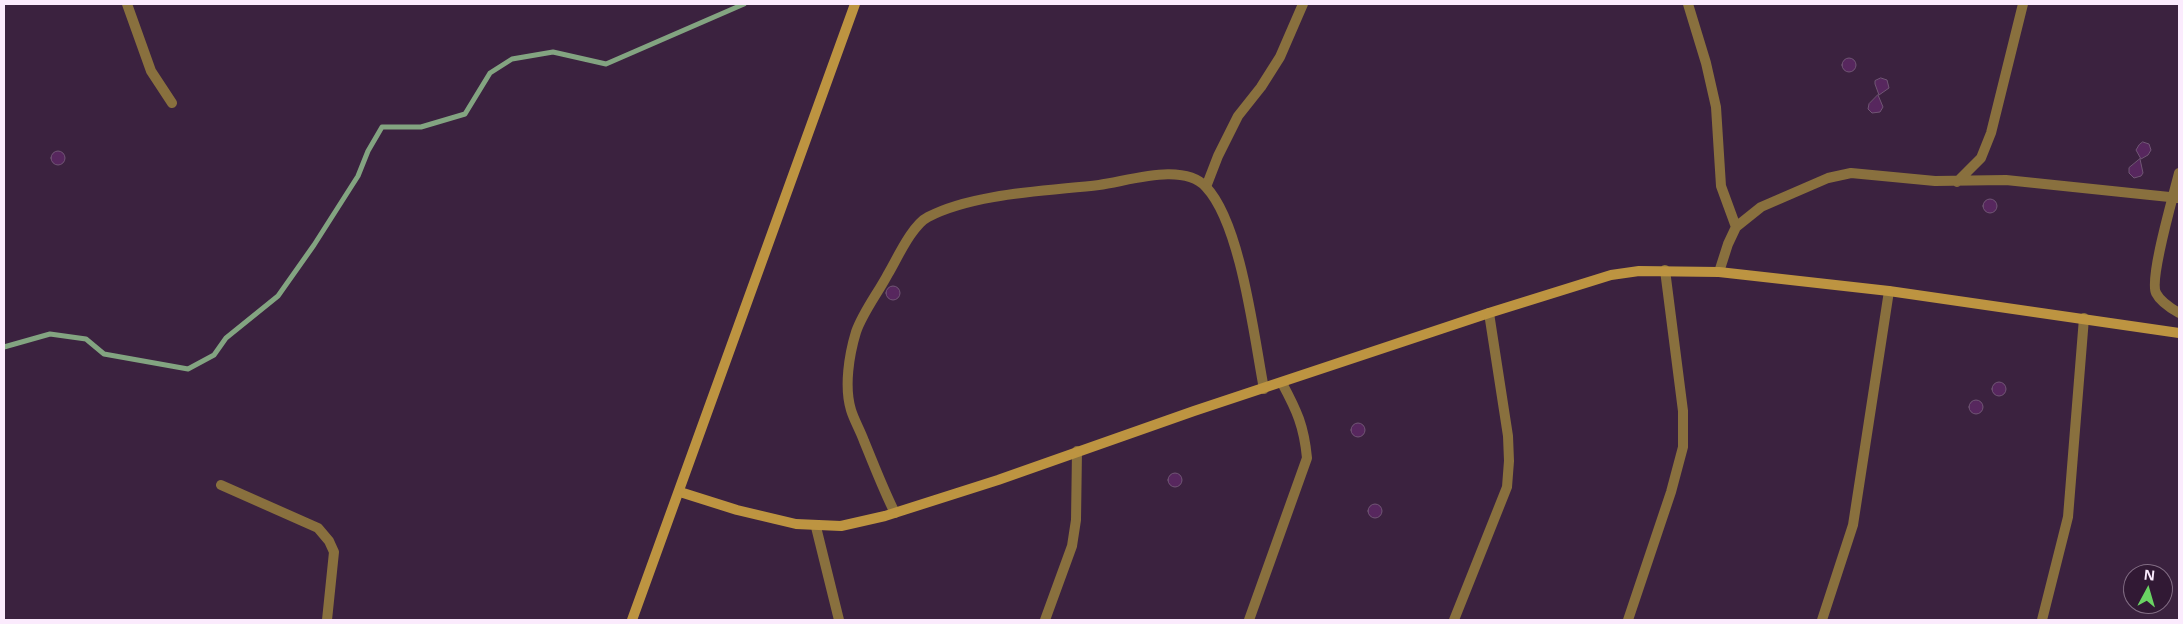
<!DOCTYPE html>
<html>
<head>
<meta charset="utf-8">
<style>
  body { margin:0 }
  #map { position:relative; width:2183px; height:624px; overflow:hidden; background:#3b223f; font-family:"Noto Sans",sans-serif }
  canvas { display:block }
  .frame { position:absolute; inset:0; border:5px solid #fbebfd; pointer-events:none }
  .north { position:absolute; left:2123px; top:564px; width:50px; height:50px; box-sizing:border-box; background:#311934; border:1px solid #826d84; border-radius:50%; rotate:6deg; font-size:14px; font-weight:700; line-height:20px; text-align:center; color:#fbebfd }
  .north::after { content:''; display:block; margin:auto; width:18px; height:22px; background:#6ad363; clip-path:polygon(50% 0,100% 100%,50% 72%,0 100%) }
</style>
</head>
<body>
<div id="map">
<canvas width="2183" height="624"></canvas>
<div class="frame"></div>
<div class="north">N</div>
</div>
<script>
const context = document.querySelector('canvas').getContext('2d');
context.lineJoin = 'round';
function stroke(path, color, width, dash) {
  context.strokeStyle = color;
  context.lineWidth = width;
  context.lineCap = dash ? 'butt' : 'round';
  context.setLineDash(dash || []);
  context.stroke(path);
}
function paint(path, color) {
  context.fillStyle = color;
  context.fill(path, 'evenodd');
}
const stream = new Path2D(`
  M 4,347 L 50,334 L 86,339 L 104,354 L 188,369 L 214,355 L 226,338 L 278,296 L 314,245 L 358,176 L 368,151 L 382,127 L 421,127 L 465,114 L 490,73 L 512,59 L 553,52 L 606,64 L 744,4`);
const building = new Path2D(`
  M1842 65a7 7 0 1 1 14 0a7 7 0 1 1-14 0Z
  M 1881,78 L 1887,80 L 1889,88 L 1879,95 L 1875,84 L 1875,81 Z
  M 1878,95 L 1883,107 L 1880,112 L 1872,113 L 1868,109 L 1869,104 Z
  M 2143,142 L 2149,144 L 2151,150 L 2148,155 L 2141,159 L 2136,150 L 2139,145 Z
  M51 158a7 7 0 1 1 14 0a7 7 0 1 1-14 0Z
  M 2140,159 L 2143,173 L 2141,176 L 2134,178 L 2129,173 L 2129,168 Z
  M1983 206a7 7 0 1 1 14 0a7 7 0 1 1-14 0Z
  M886 293a7 7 0 1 1 14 0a7 7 0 1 1-14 0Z
  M1992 389a7 7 0 1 1 14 0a7 7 0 1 1-14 0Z
  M1969 407a7 7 0 1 1 14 0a7 7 0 1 1-14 0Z
  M1351 430a7 7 0 1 1 14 0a7 7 0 1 1-14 0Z
  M1168 480a7 7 0 1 1 14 0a7 7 0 1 1-14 0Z
  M1368 511a7 7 0 1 1 14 0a7 7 0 1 1-14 0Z`);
const street = new Path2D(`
  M 127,4 L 151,71 L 172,103
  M 1688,4 L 1706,63 L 1716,107 L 1721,186 L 1736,227
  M 2179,173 C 2174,194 2149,278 2156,293 C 2160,301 2172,309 2179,313
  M 1957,182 L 1981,158 L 1991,133 L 2023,4
  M 1206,187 L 1218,156 L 1238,116 L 1261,87 L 1280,57 L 1303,4
  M 1719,272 L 1728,244 L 1736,227 L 1761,207 L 1828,178 L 1851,173 L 1935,181 L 2006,180 L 2179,198
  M 221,485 L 318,528 L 329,541 L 334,552 L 327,620
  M 895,513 C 883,489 874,465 864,441 C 860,430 854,420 851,410 C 844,387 849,355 856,332 C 863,312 878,293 888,274 C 897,259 912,225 928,217 C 974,193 1048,191 1099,185 C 1129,181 1183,162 1206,187 C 1241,224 1254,337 1264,389
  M 816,527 L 839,620
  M 1045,620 L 1072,546 L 1076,520 L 1077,451
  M 1249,620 L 1307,458 C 1304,426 1297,411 1282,383
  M 1454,620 L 1507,487 L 1509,461 L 1508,436 L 1489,313
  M 1628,620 L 1671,492 L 1683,447 L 1683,411 L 1665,270
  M 1822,620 L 1853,525 L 1889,291
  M 2042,620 L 2068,517 L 2084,318`);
const secondary = new Path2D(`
  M 680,492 L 737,510 L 796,524 L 841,526 L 885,516 L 998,480 L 1194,411 L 1489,313 L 1611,275 L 1639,271 L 1719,272 L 1889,291 L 2179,333
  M 632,620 L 855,4`);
stroke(stream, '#83a481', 5);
paint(building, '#57275e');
stroke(building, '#715675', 1);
stroke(street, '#89703e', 10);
stroke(secondary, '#bd9441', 10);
</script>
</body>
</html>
